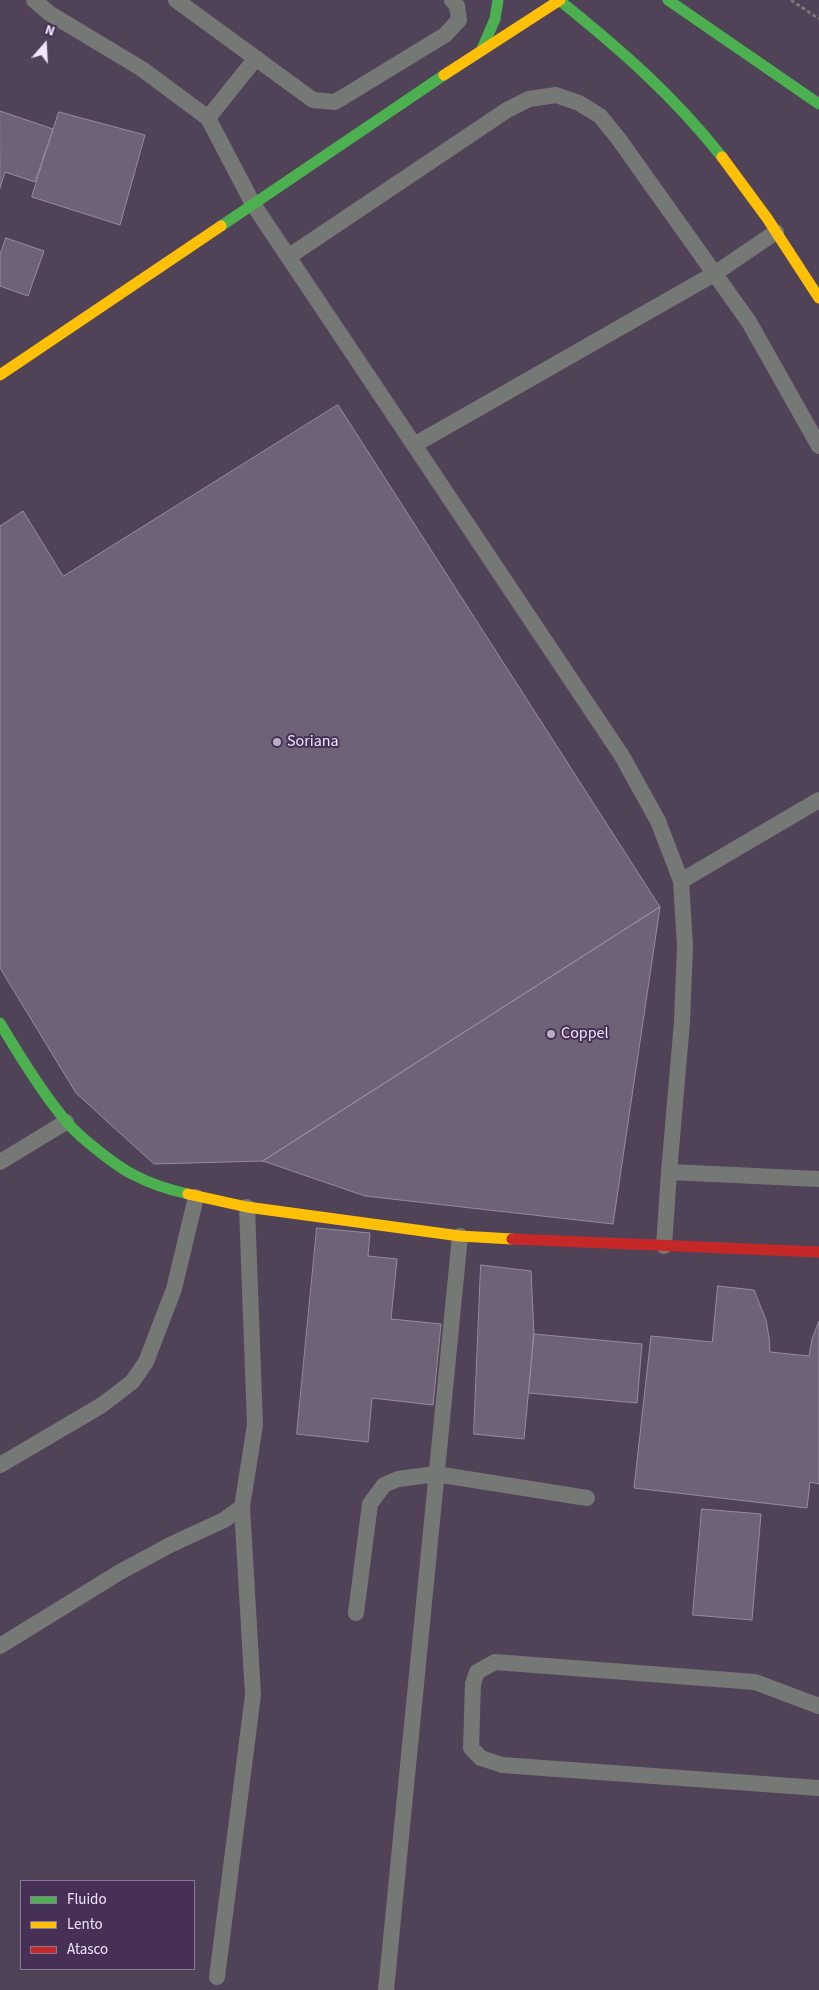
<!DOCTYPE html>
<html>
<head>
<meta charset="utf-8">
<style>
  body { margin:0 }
  #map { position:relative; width:819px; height:1990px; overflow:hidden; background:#504358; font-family:"Source Sans 3",sans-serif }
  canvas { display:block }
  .legend { position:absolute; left:20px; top:1880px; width:175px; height:90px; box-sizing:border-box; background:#473056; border:1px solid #8b7899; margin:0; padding:6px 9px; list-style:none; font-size:15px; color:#f2e5fd }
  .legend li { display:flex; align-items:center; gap:10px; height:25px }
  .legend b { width:25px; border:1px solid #8b7899 }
  .north { position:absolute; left:20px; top:20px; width:50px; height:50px; -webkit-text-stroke:4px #473056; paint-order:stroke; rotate:19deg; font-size:14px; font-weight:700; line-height:20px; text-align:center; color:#f2e5fd }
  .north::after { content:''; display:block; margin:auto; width:18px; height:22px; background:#f2e5fd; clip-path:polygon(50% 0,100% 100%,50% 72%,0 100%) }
</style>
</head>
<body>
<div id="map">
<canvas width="819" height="1990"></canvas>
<ul class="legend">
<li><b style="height:6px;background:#4caf50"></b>Fluido</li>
<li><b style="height:6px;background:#ffc107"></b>Lento</li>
<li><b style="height:6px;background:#c62828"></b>Atasco</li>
</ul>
<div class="north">N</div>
</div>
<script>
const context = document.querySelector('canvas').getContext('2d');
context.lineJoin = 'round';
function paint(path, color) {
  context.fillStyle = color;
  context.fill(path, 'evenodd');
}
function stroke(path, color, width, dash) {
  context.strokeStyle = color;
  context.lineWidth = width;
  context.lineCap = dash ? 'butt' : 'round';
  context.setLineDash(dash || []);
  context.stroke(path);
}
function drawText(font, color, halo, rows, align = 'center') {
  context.font = font + ' "Source Sans 3",sans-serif';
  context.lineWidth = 4;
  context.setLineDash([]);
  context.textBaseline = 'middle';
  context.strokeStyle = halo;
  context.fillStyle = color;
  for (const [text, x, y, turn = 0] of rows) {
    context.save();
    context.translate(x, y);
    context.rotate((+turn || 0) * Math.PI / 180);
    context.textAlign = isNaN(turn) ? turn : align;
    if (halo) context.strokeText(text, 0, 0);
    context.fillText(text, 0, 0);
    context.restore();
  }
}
const building = new Path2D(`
  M 0,111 L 53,129 L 35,182 L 5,172 L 0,188 Z
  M 59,112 L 145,135 L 120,225 L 32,197 Z
  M 6,238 L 44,251 L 28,296 L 0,286 L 0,255 Z
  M 338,405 L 660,907 L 263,1161 L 154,1164 L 76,1093 L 0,968 L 0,526 L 23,511 L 63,576 Z
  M 660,907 L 613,1224 L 365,1196 L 263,1161 Z
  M 317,1228 L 370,1233 L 368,1256 L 397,1259 L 391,1319 L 441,1324 L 433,1405 L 372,1398 L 368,1442 L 297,1434 Z
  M 481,1265 L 531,1271 L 534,1334 L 524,1439 L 474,1434 Z
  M 718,1286 L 754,1290 L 766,1320 L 769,1337 L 770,1352 L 809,1356 L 812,1339 L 819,1321 L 819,1484 L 810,1482 L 807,1508 L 634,1488 L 651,1336 L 712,1342 Z
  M 534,1334 L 642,1344 L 637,1403 L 529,1393 Z
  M 702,1509 L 761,1514 L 752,1620 L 693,1615 Z`);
const path = new Path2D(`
  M 791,0 L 819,19`);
const lane = new Path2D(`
  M 34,0 L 49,13 L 142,69 L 208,118 L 253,204 L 622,756 L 658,821 L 681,881 L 685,946 L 682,1022 L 669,1172 L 664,1246
  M 176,0 L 313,100 L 335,102 L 445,35 L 459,20 L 457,6 L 452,0
  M 208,118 L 256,58
  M 288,257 L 507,110 L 529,99 L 556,95 L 579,103 L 600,116 L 618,138 L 749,322 L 819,446
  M 414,445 L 714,274 L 776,232
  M 681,881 L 819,800
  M 0,1162 L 66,1122
  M 669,1172 L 819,1179
  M 0,1465 L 102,1405 L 132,1382 L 146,1362 L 174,1289 L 196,1197
  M 356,1613 L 370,1504 L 384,1485 L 398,1479 L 436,1474 L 587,1498
  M 0,1646 L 120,1572 L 170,1545 L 224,1520 L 242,1507 L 255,1425 L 247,1207
  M 819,1706 L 755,1682 L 495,1662 L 477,1672 L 473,1684 L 471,1748 L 481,1758 L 502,1765 L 819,1788
  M 217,1977 L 253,1695 L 242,1507
  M 386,1990 L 460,1236`);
const fast = new Path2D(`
  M 559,0 C 620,49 673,95 722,157
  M 668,0 L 819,104
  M 482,49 L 495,19 L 498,0
  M 221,226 L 444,75
  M 0,1023 C 19,1055 42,1093 66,1121 C 78,1136 117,1167 134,1175 C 151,1184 170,1190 188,1194`);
const slow = new Path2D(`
  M 444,75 L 560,0
  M 722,157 L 767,218 L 819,298
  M 0,375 L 221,226
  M 188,1194 L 247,1207 L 460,1236 L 512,1239`);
const jam = new Path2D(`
  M 512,1239 L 819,1252`);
const markers = [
  [277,742,5,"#b9acc3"],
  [551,1034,5,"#b9acc3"]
];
const poiNames = [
  ["Soriana",287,742],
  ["Coppel",561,1034]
];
paint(building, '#6e6276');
stroke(building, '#968c9e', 1);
stroke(path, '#7a777b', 3, [4, 2.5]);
stroke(lane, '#767876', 16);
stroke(fast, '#4caf50', 11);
stroke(slow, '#ffc107', 11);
stroke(jam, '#c62828', 11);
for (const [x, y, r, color] of markers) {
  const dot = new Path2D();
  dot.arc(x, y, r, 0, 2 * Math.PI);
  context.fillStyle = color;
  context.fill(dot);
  stroke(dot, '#473056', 2);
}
drawText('16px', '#f2e5fd', '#473056', poiNames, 'left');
</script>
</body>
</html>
